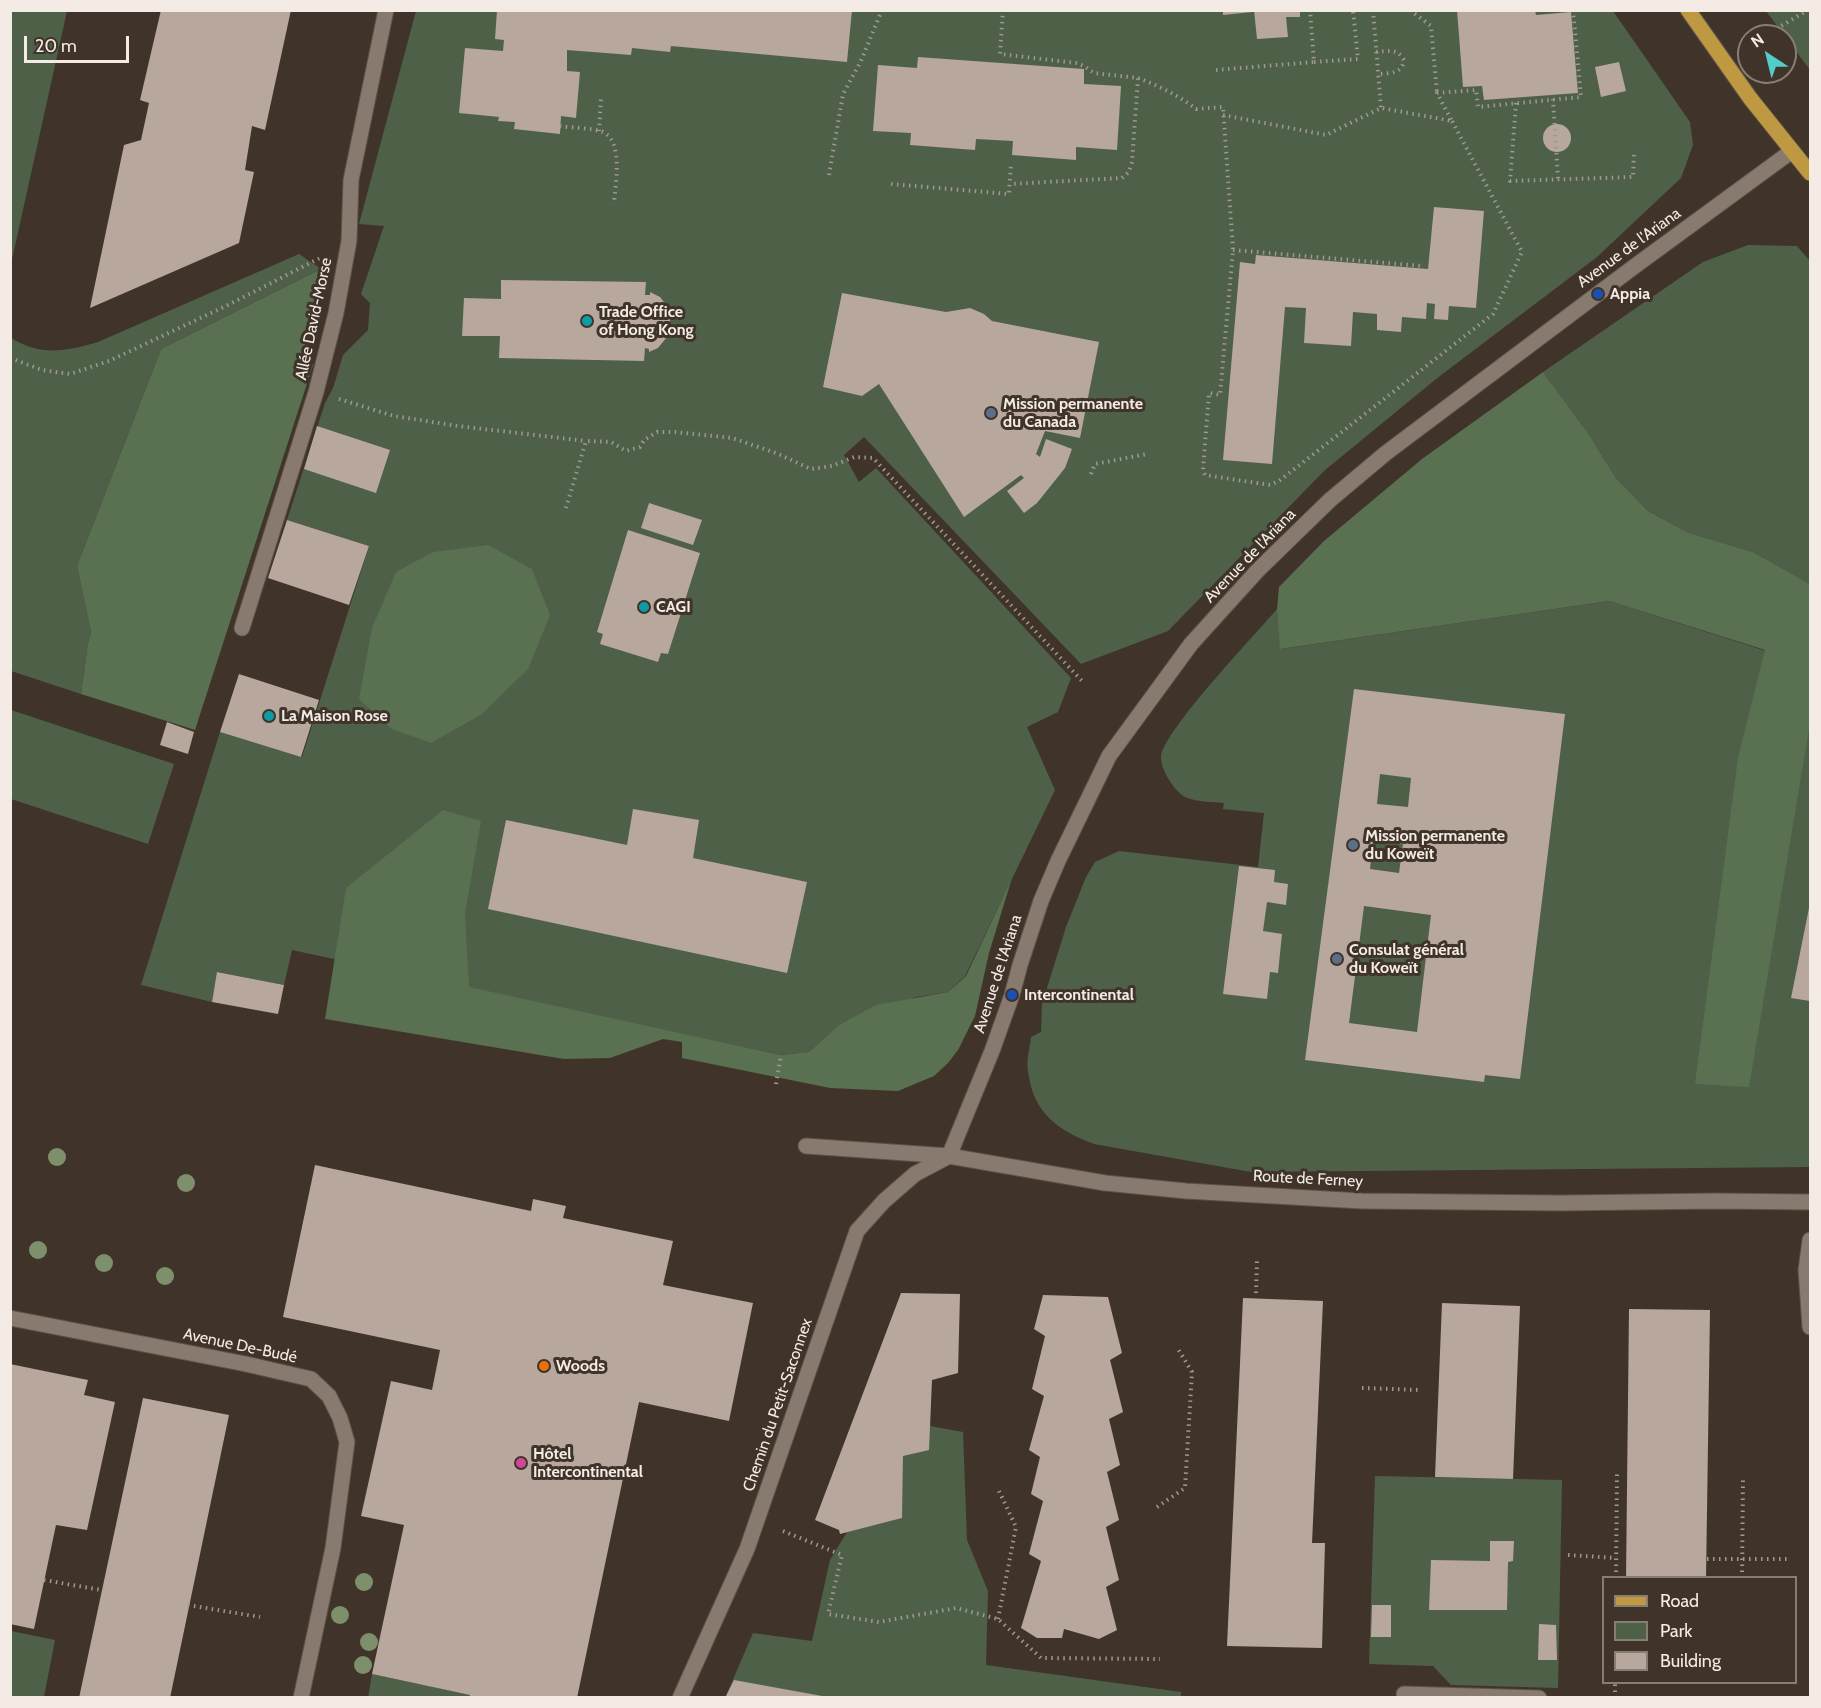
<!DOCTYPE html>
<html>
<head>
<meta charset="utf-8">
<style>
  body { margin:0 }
  #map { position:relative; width:1821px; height:1708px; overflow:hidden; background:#40342a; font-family:Cabin,sans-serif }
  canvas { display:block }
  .frame { position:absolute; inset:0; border:12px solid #f3ebe4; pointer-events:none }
  .legend { position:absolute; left:1602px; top:1576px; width:195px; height:108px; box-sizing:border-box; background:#40342a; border:2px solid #887d74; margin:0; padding:8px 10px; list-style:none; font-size:18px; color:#f3ebe4 }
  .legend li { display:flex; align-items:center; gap:12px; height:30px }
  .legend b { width:30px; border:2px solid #887d74 }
  .north { position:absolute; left:1737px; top:24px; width:60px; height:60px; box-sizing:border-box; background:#40342a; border:2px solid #887d74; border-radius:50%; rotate:325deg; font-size:16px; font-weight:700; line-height:24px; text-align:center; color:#f3ebe4 }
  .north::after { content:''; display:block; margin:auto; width:21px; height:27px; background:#53cdcb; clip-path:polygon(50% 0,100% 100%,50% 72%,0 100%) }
  .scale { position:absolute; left:24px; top:36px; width:105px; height:27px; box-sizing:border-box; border:3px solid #f3ebe4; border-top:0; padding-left:8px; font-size:18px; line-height:21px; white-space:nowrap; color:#f3ebe4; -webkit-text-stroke:4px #40342a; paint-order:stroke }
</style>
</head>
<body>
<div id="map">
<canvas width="1821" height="1708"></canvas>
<div class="frame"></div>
<ul class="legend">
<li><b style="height:8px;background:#be9942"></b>Road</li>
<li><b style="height:16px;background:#4e6048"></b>Park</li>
<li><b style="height:16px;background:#b7a79c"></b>Building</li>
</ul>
<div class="north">N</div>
<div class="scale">20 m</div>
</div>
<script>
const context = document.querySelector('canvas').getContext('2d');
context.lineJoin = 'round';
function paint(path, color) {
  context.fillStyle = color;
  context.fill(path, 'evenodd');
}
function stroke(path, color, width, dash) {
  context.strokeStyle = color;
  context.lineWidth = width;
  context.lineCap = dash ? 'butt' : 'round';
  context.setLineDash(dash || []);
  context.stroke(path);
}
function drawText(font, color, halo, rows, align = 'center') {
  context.font = font + ' Cabin,sans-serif';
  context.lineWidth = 6;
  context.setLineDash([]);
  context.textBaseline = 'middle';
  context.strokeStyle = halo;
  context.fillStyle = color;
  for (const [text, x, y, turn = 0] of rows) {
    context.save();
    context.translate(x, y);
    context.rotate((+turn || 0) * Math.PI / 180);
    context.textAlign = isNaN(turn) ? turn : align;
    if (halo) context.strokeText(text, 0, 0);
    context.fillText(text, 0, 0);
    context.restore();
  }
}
const green = new Path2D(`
  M 11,10 L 67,11 L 11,264 L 10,11 Z
  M 416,11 L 1613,11 L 1690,122 L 1693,145 L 1681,178 L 1597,257 L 1436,379 L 1324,471 L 1168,631 L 1081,664 L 864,437 L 844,455 L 859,482 L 876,468 L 1071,678 L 1058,712 L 1027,727 L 1055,790 L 965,976 L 948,992 L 916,997 L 839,1025 L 809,1052 L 781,1055 L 292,950 L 284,985 L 218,972 L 212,1002 L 141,985 L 220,732 L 302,757 L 369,546 L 287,520 L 325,403 L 333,388 L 343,355 L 368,330 L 370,303 L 361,294 L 384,226 L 359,224 Z
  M 1766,11 L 1810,11 L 1810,70 Z
  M 1748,245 L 1797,246 L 1810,261 L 1810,584 L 1753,552 L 1689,533 L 1648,511 L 1616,478 L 1588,433 L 1543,372 L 1703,262 Z
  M 299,254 L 321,269 L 161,349 L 77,566 L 91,632 L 88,643 L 81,694 L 11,671 L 10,337 C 39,357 67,351 98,342 Z
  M 1609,601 L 1810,665 L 1810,1167 L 1251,1172 L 1094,1144 C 1057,1130 1033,1113 1028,1071 C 1026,1060 1030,1048 1031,1037 L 1041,1032 L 1042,1004 L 1066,927 L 1086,877 L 1095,862 L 1119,851 L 1258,867 L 1264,813 L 1223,809 L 1224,803 C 1213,802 1198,802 1187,798 C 1176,794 1160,769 1161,757 C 1163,731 1256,634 1277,609 L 1281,649 Z
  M 11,710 L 174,764 L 148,844 L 11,799 Z
  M 930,1426 L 963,1432 L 967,1540 L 988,1591 L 986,1665 L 1181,1692 L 1181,1698 L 725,1698 L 753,1633 L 812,1641 L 830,1560 L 847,1532 L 901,1518 L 903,1456 Z
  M 1375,1476 L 1562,1480 L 1558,1688 L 1451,1685 L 1433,1666 L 1369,1664 Z
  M 11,1631 L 55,1640 L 44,1697 L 11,1697 Z
  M 372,1674 L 481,1697 L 368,1698 Z`);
const forest = new Path2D(`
  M 321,269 L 306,357 L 313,365 L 195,730 L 81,694 L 88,643 L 91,632 L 77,566 L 161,349 Z
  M 1543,372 L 1588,433 L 1616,478 L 1648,511 L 1689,533 L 1753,552 L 1810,584 L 1810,723 L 1749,1087 L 1695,1084 L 1738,758 L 1765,650 L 1609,601 L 1280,649 L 1277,609 L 1279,587 L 1324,541 L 1422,459 Z
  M 488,545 L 532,569 L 550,615 L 528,669 L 482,714 L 431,743 L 392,729 L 359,699 L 372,628 L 396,572 L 433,552 Z
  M 443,810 L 481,821 L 465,914 L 469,987 L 781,1055 L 809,1052 L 839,1025 L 876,1005 L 948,992 L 966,976 L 1012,878 L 989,953 L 975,1016 L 958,1050 L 948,1063 L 934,1076 L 898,1091 L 830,1088 L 682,1058 L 682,1042 L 663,1039 L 610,1058 L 564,1059 L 325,1019 L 346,888 Z`);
const building = new Path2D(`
  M 161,10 L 291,10 L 265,130 L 252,126 L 245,170 L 254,172 L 239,243 L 90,308 L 124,145 L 141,140 L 149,103 L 140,100 Z
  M 497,10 L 840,11 L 852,10 L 847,62 L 671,46 L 670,52 L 632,48 L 631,55 L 567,50 L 567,71 L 580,72 L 576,118 L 561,116 L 560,134 L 514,129 L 515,122 L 498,121 L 499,117 L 459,113 L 465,48 L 503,51 L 504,40 L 495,39 Z
  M 1223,10 L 1252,10 L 1252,12 L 1223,15 Z
  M 1254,10 L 1300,10 L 1300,17 L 1286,17 L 1288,37 L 1257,39 Z
  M 1457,10 L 1535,10 L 1536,15 L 1571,12 L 1578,93 L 1484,100 L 1482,86 L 1463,87 Z
  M 918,57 L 1084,69 L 1084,84 L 1121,86 L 1117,150 L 1076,147 L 1076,160 L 1012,155 L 1013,141 L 976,139 L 975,150 L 910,145 L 911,133 L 873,131 L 878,65 L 917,68 Z
  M 1619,62 L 1626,91 L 1601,97 L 1595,67 Z
  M1543 138a14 14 0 1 1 28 0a14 14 0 1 1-28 0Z
  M 1434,207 L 1484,211 L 1476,308 L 1449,306 L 1448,320 L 1434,319 L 1435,304 L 1427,303 L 1426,319 L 1402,317 L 1401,332 L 1377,330 L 1377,314 L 1353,312 L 1351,346 L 1304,343 L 1306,308 L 1285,307 L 1272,464 L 1223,460 L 1240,262 L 1255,264 L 1256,255 L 1428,269 Z
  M 501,280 L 646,282 L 645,295 L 650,295 L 650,292 L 660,297 L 667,306 L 670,317 L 670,326 L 667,337 L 658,348 L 649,352 L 649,349 L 645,348 L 644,361 L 499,358 L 500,336 L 462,336 L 464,298 L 501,299 Z
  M 842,293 L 946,312 L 970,308 L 984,314 L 992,321 L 1099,342 L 1080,438 L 1045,431 L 1036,454 L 1040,457 L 1046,439 L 1072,449 L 1065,468 L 1037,503 L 1024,513 L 1007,491 L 1024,478 L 1021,475 L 964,517 L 879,384 L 862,396 L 823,387 Z
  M 317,426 L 390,450 L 376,493 L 304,469 Z
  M 649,503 L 702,520 L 693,545 L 641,528 Z
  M 287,520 L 369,546 L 349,605 L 268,578 Z
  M 628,530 L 700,553 L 668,654 L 661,653 L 658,662 L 600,644 L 603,634 L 597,632 Z
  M 239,674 L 319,700 L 301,757 L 220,732 Z
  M 1354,689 L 1565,714 L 1520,1079 L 1485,1075 L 1484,1082 L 1305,1060 ZM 1380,774 L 1411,778 L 1408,807 L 1377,804 ZM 1373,840 L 1403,844 L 1399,873 L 1370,869 ZM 1364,906 L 1431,915 L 1417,1032 L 1349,1023 Z
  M 167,722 L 194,732 L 188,754 L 160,745 Z
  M 633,809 L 699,820 L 693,858 L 807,882 L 787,973 L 488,909 L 506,820 L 627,845 Z
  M 1239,866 L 1275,870 L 1274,882 L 1288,884 L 1286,905 L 1267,902 L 1263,931 L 1282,934 L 1278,973 L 1270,972 L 1267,999 L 1223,994 Z
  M 1809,908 L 1810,908 L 1810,1001 L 1791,998 Z
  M 217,972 L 284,985 L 278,1014 L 212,1002 Z
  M 315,1165 L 531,1211 L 533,1199 L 566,1206 L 563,1218 L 673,1241 L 663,1285 L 753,1303 L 729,1421 L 639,1402 L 577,1698 L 470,1698 L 470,1695 L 372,1674 L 404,1525 L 361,1516 L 391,1381 L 432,1390 L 440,1350 L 283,1317 Z
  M 901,1293 L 960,1294 L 958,1373 L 932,1380 L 929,1450 L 903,1456 L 902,1518 L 840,1534 L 839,1530 L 815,1520 Z
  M 1043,1295 L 1108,1297 L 1122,1353 L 1110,1360 L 1123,1412 L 1109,1419 L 1120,1465 L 1107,1472 L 1119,1520 L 1106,1527 L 1119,1580 L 1106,1587 L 1117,1630 L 1099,1639 L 1064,1629 L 1062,1638 L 1037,1638 L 1021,1628 L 1041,1561 L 1029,1554 L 1043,1501 L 1031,1494 L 1040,1457 L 1029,1450 L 1044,1396 L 1032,1389 L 1045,1336 L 1034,1329 Z
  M 1243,1298 L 1323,1301 L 1312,1543 L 1325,1543 L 1322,1648 L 1227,1646 Z
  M 1442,1303 L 1520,1306 L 1513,1479 L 1435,1477 Z
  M 1629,1309 L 1710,1310 L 1706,1578 L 1626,1578 Z
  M 10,1364 L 88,1380 L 84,1395 L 115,1402 L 87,1530 L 56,1525 L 34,1629 L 10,1624 Z
  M 143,1398 L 229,1415 L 170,1698 L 79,1698 Z
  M 1490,1541 L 1514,1541 L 1513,1561 L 1508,1562 L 1507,1610 L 1429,1610 L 1431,1560 L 1490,1561 Z
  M 1372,1605 L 1391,1605 L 1391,1637 L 1371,1637 Z
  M 1539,1624 L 1556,1625 L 1557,1660 L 1538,1660 Z
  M 734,1680 L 822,1696 L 822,1698 L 725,1698 Z`);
const path = new Path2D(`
  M 1003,10 L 1000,54 L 1076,63 L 1084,66 L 1094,73 L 1138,78 L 1132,162 L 1129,172 L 1122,178 L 1010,184
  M 1373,10 L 1381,108
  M 1410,10 L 1431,26 L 1437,93
  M 1766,35 L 1808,10
  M 1376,52 C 1388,51 1397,48 1404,60 C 1402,74 1390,73 1378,74
  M 1314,62 L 1358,59 L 1353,10
  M 1216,70 L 1314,62 L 1310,10
  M 1138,78 C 1159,86 1178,95 1196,109 L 1223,107 L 1233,250 L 1220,395 L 1209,393 L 1203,470 L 1205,475 L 1270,485 L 1279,481 L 1493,314 L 1522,252 L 1452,121
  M 1553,99 L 1558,179
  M 1516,103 L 1510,181 L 1633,177 L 1634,154
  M 1223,115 L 1326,135 L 1381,108 L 1452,121 L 1437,93 L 1476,90 L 1478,107 L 1581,97 L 1573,10
  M 560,126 C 572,128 593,128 603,132 C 624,142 615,185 614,204
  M 599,131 L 601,99
  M 829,175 L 843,94 L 860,63 L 882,10
  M 891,184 L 1009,194 L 1011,164
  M 1233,250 L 1422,266
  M 10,358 L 42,370 L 70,374 L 109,361 L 226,306 L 320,258
  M 339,399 L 394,416 L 458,426 L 586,441
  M 1091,474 L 1095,464 L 1147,454
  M 566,508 L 586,441 L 611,442 L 626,451 L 640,447 L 644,440 L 657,432 L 676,432 L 732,438 L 776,453 L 811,469 L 832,466 L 854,457 L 873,458 L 1084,683
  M 776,1084 L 781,1055
  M 1256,1293 L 1257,1261
  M 1362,1388 L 1420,1390
  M 1157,1507 L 1185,1488 L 1192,1372 L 1178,1349
  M 783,1531 L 842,1555 L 828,1614 L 879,1622 L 956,1608 L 998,1619 L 1041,1658 L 1160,1659
  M 1568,1555 L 1616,1558
  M 1707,1559 L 1791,1559
  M 1616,1578 L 1617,1473
  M 1742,1578 L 1743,1476
  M 44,1580 L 101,1590
  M 188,1605 L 260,1617
  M 998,1619 L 1016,1527 L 999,1491
  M 1615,1698 L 1615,1682`);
const minor = new Path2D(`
  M 242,628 L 316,392 L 336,313 L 349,241 L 351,180 L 386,10
  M 806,1146 L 949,1156 L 1105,1183 L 1186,1191 L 1362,1201 L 1561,1203 L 1716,1201 L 1810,1202
  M 949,1156 L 992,1051 L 1012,995 L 1020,965 L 1041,901 L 1058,861 L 1109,756 L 1191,644 L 1258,570 L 1330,500 L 1386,453 L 1635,266 L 1792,151
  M 1810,1240 L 1806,1270 L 1810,1327
  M 10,1318 L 246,1364 L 311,1379 L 329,1396 L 340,1418 L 347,1442 L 333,1548 L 301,1698
  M 1404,1694 L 1539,1698
  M 680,1698 L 747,1549 L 857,1231 L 884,1201 L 915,1174 L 949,1156`);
const major = new Path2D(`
  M 1688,10 L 1750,98 L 1810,173`);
const trees = [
  [57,1157],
  [186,1183],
  [38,1250],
  [104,1263],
  [165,1276],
  [364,1582],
  [340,1615],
  [369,1642],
  [363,1665]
];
const markers = [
  [1598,294,6,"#1a4fb4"],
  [587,321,6,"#0f9aa8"],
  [991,413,6,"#5c6f8a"],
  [644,607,6,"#0f9aa8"],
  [269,716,6,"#0f9aa8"],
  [1353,845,6,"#5c6f8a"],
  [1337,959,6,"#5c6f8a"],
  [1012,995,6,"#1a4fb4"],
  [544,1366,6,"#e8710a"],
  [521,1463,6,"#d1479c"]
];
const streetNames = [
  ["Avenue de l'Ariana",1629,248,-36],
  ["Allée David-Morse",314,319,-78],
  ["Avenue de l'Ariana",1250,556,-46],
  ["Avenue de l'Ariana",998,974,-72],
  ["Route de Ferney",1308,1179,3],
  ["Avenue De-Budé",240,1346,12],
  ["Chemin du Petit-Saconnex",778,1405,-71]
];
const poiNames = [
  ["Appia",1610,294],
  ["Trade Office",599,312],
  ["of Hong Kong",599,330],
  ["Mission permanente",1003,404],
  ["du Canada",1003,422],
  ["CAGI",656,607],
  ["La Maison Rose",281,716],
  ["Mission permanente",1365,836],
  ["du Koweït",1365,854],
  ["Consulat général",1349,950],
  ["du Koweït",1349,968],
  ["Intercontinental",1024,995],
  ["Woods",556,1366],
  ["Hôtel",533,1454],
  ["Intercontinental",533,1472]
];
paint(green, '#4e6048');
paint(forest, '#597150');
paint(building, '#b7a79c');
stroke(minor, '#5c5249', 17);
stroke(major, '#5c5249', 17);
stroke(path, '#a1988f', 4, [1.5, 4.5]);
stroke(minor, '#887a6f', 15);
stroke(major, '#be9942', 15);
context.fillStyle = '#7e8f6b';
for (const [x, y] of trees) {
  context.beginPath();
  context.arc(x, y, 9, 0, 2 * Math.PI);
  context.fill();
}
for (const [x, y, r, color] of markers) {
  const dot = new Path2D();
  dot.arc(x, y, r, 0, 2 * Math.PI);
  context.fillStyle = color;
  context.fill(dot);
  stroke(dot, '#40342a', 2);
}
drawText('16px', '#f3ebe4', '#40342a', streetNames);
drawText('bold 16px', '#f3ebe4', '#40342a', poiNames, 'left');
</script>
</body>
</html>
